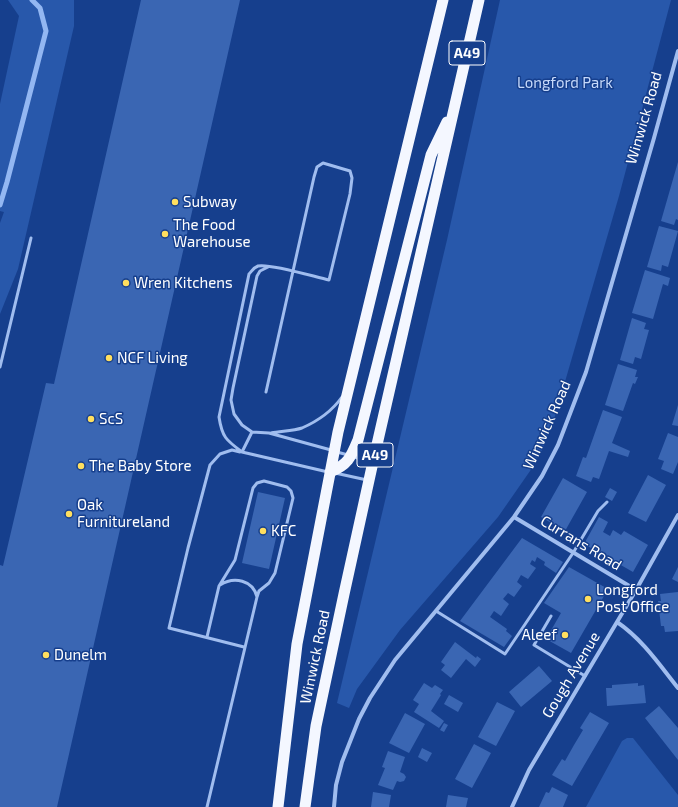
<!DOCTYPE html>
<html>
<head>
<meta charset="utf-8">
<style>
  body { margin:0 }
  canvas { display:block; background:#163f8d }
</style>
</head>
<body>
<canvas width="678" height="807"></canvas>
<script>
const context = document.querySelector('canvas').getContext('2d');
context.lineJoin = 'round';
function paint(path, color) {
  context.fillStyle = color;
  context.fill(path, 'evenodd');
}
function stroke(path, color, width, dash) {
  context.strokeStyle = color;
  context.lineWidth = width;
  context.lineCap = dash ? 'butt' : 'round';
  context.setLineDash(dash || []);
  context.stroke(path);
}
function drawText(font, color, halo, rows, align = 'center') {
  context.font = font + ' "Exo 2",sans-serif';
  context.lineWidth = 3;
  context.setLineDash([]);
  context.textBaseline = 'middle';
  context.strokeStyle = halo;
  context.fillStyle = color;
  for (const [text, x, y, turn = 0] of rows) {
    context.save();
    context.translate(x, y);
    context.rotate((+turn || 0) * Math.PI / 180);
    context.textAlign = isNaN(turn) ? turn : align;
    if (halo) context.strokeText(text, 0, 0);
    context.fillText(text, 0, 0);
    context.restore();
  }
}
const green = new Path2D(`
  M 8,0 L 74,0 L 74,26 L 18,269 L 0,314 L 0,223 L 4,212 L 0,211 L 0,104 L 19,16 Z
  M 500,0 L 671,0 L 619,196 L 555,416 L 542,450 L 530,471 L 498,517 L 400,630 L 357,689 L 349,708 L 337,703 L 447,240 Z
  M 627,738 L 633,738 L 678,795 L 678,807 L 586,807 L 622,741 Z`);
const stream = new Path2D(`
  M 0,205 L 7,182 L 46,31 L 40,8 L 32,0`);
const building = new Path2D(`
  M 141,0 L 240,0 L 57,807 L 0,807 L 0,565 L 3,566 L 46,383 L 54,384 Z
  M 678,162 L 678,220 L 676,219 L 674,225 L 661,221 Z
  M 659,226 L 678,231 L 668,267 L 662,265 L 661,271 L 647,267 Z
  M 645,270 L 670,278 L 668,286 L 663,284 L 653,319 L 632,313 Z
  M 632,318 L 646,323 L 644,329 L 649,330 L 641,359 L 635,357 L 633,364 L 620,360 Z
  M 618,364 L 637,370 L 635,377 L 638,377 L 635,384 L 633,383 L 623,411 L 605,405 Z
  M 678,405 L 678,426 L 672,425 Z
  M 603,410 L 622,417 L 612,443 L 630,451 L 628,457 L 609,451 L 599,479 L 593,477 L 591,482 L 576,476 L 583,457 L 586,458 Z
  M 668,433 L 678,437 L 678,462 L 673,474 L 661,469 L 664,461 L 658,459 Z
  M 648,475 L 666,485 L 646,522 L 628,513 Z
  M 563,478 L 587,492 L 565,531 L 541,517 Z
  M 610,488 L 617,492 L 612,501 L 605,497 Z
  M 258,492 L 285,498 L 269,569 L 242,563 Z
  M 599,517 L 608,522 L 603,532 L 610,536 L 613,530 L 621,535 L 624,531 L 648,545 L 633,572 L 584,544 Z
  M 522,538 L 563,562 L 556,573 L 544,565 L 545,562 L 537,557 L 535,562 L 532,560 L 530,564 L 536,568 L 528,579 L 521,575 L 517,582 L 522,586 L 514,597 L 508,593 L 503,599 L 509,604 L 501,616 L 494,611 L 490,617 L 507,629 L 506,631 L 512,636 L 504,647 L 460,621 Z
  M 569,567 L 608,589 L 571,653 L 546,639 L 561,613 L 544,603 Z
  M 678,567 L 678,582 L 672,579 Z
  M 678,592 L 678,631 L 665,632 L 664,626 L 661,626 L 658,601 L 661,601 L 660,594 Z
  M 455,642 L 476,658 L 477,656 L 481,659 L 475,667 L 466,659 L 451,678 L 441,670 L 445,665 L 441,662 Z
  M 539,666 L 552,681 L 521,707 L 509,692 Z
  M 424,683 L 432,688 L 435,685 L 443,690 L 440,694 L 441,695 L 431,711 L 444,721 L 439,728 L 414,712 L 419,704 L 413,700 Z
  M 638,683 L 638,686 L 644,685 L 646,703 L 607,706 L 606,688 L 612,688 L 612,685 Z
  M 449,695 L 463,703 L 458,712 L 444,704 Z
  M 497,702 L 515,711 L 496,746 L 478,737 Z
  M 659,706 L 678,728 L 678,760 L 645,718 Z
  M 590,712 L 609,723 L 572,786 L 552,775 L 562,759 L 565,761 L 574,745 L 583,730 L 580,728 Z
  M 405,713 L 425,724 L 409,753 L 389,743 Z
  M 444,723 L 448,725 L 444,732 L 440,730 Z
  M 474,744 L 491,753 L 472,788 L 455,779 Z
  M 422,748 L 432,753 L 427,762 L 418,757 Z
  M 388,751 L 405,757 L 400,772 L 404,774 L 406,777 L 404,781 L 400,782 L 397,781 L 393,790 L 378,785 L 385,768 L 382,767 Z
  M 552,787 L 568,795 L 563,807 L 539,807 L 546,792 L 549,793 Z
  M 373,792 L 391,795 L 389,807 L 371,807 Z
  M 448,795 L 468,798 L 466,807 L 446,807 Z`);
const service = new Path2D(`
  M 268,267 L 260,271 L 257,276 L 233,388 L 231,400 L 234,414 L 242,425 L 252,432 L 269,433 L 331,450
  M 0,367 L 31,238
  M 252,432 L 242,452 L 328,472
  M 271,433 C 281,431 293,431 302,428 C 318,421 332,411 342,397
  M 240,452 L 232,450 L 220,454 L 210,465 L 188,548 L 169,628 L 244,647
  M 242,452 C 226,440 222,437 219,417 L 249,274 C 252,271 253,268 258,266 C 270,263 315,277 329,280 L 350,194 L 352,178 L 350,171 L 323,163 L 317,167 L 314,177 L 266,392
  M 337,452 L 348,455
  M 354,457 L 372,462
  M 335,473 L 367,480
  M 436,611 L 505,654 L 573,553 L 598,511 L 607,502
  M 551,616 L 534,645 L 585,676
  M 207,637 L 219,586 L 235,560 L 253,488 L 257,483 L 264,481 L 287,487 L 291,491 L 293,498 L 275,573 L 269,583 L 259,591 L 257,597
  M 207,807 L 257,597 C 253,580 234,576 220,585`);
const minor = new Path2D(`
  M 514,517 L 636,590
  M 617,622 C 642,639 659,664 678,688
  M 334,807 L 336,785 L 342,762 L 359,719 L 370,698 L 395,660 L 514,517 L 542,476 L 558,445 L 586,372 L 654,138 L 678,51
  M 512,807 L 529,770 L 636,590 L 678,515`);
const trunk = new Path2D(`
  M 330,472 C 348,465 351,457 358,440 L 431,155 L 447,122
  M 278,807 L 297,644 L 338,432 L 443,0
  M 305,807 L 316,726 L 344,594 L 373,462 L 479,0`);
const markers = [
  [175,202,4,"#ffdf5f"],
  [165,234,4,"#ffdf5f"],
  [126,283,4,"#ffdf5f"],
  [109,358,4,"#ffdf5f"],
  [91,419,4,"#ffdf5f"],
  [81,466,4,"#ffdf5f"],
  [69,514,4,"#ffdf5f"],
  [263,531,4,"#ffdf5f"],
  [588,599,4,"#ffdf5f"],
  [565,635,4,"#ffdf5f"],
  [46,655,4,"#ffdf5f"]
];
const shields = [
  [467,53,36],
  [375,455,36]
];
const shieldNames = [
  ["A49",467,53],
  ["A49",375,455]
];
const parkNames = [
  ["Longford Park",565,83]
];
const streetNames = [
  ["Winwick Road",644,118,-74],
  ["Winwick Road",547,425,-66],
  ["Currans Road",581,543,31],
  ["Winwick Road",315,657,-78],
  ["Gough Avenue",571,675,-59]
];
const poiNames = [
  ["Subway",183,202],
  ["The Food",173,225],
  ["Warehouse",173,242],
  ["Wren Kitchens",134,283],
  ["NCF Living",117,358],
  ["ScS",99,419],
  ["The Baby Store",89,466],
  ["Oak",77,505],
  ["Furnitureland",77,522],
  ["KFC",271,531],
  ["Longford",596,590],
  ["Post Office",596,607],
  ["Aleef",557,635,"right"],
  ["Dunelm",54,655]
];
paint(green, '#2858ab');
stroke(stream, '#93b7f2', 5);
paint(building, '#3a66b3');
stroke(service, '#a0bdef', 3);
stroke(minor, '#a0bdef', 4);
stroke(trunk, '#f4f7ff', 11);
for (const [x, y, r, color] of markers) {
  const dot = new Path2D();
  dot.arc(x, y, r, 0, 2 * Math.PI);
  context.fillStyle = color;
  context.fill(dot);
  stroke(dot, '#163f8d', 1.5);
}
for (const [x, y, w] of shields) {
  const box = new Path2D();
  box.roundRect(x - w / 2, y - 12, w, 24, 3);
  context.fillStyle = '#163f8d';
  context.fill(box);
  stroke(box, '#fff', 1);
}
drawText('bold 14px', '#fff', null, shieldNames);
drawText('15px', '#c7dafb', '#163f8d', parkNames);
drawText('15px', '#fff', '#163f8d', streetNames);
drawText('15px', '#fff', '#163f8d', poiNames, 'left');
</script>
</body>
</html>
